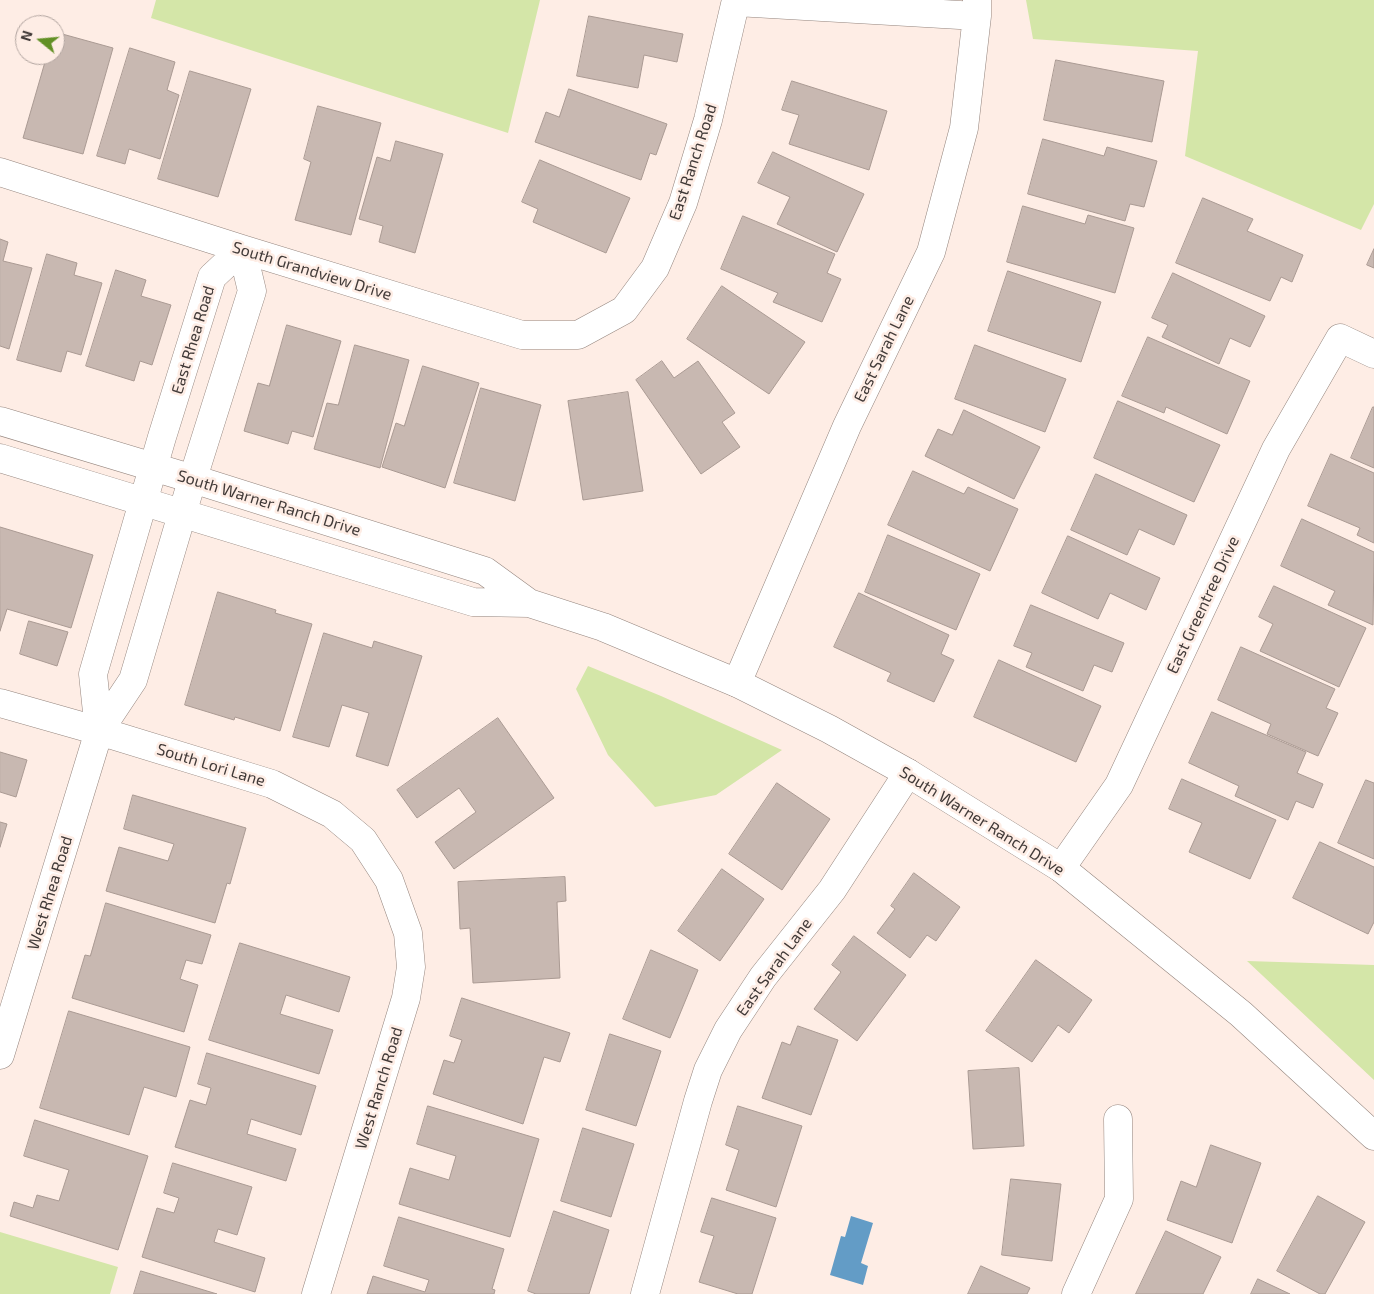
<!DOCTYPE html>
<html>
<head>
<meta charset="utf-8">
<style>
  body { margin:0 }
  #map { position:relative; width:1374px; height:1294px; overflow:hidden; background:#feede5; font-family:"Exo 2",sans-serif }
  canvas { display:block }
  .north { position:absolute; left:15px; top:15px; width:50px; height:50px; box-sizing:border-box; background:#feede5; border:1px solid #b2a5a0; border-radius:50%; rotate:287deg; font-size:14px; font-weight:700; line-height:20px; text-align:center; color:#413a38 }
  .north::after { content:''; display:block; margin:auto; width:18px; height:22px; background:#629025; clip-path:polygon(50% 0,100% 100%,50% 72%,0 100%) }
</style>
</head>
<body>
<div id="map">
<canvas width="1374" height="1294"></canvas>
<div class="north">N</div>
</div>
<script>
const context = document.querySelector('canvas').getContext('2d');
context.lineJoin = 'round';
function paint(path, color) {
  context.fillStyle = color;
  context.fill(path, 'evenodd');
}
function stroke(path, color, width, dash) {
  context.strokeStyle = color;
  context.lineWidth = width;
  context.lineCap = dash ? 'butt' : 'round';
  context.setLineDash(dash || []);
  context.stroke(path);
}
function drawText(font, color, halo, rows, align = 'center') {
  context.font = font + ' "Exo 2",sans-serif';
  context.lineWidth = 5;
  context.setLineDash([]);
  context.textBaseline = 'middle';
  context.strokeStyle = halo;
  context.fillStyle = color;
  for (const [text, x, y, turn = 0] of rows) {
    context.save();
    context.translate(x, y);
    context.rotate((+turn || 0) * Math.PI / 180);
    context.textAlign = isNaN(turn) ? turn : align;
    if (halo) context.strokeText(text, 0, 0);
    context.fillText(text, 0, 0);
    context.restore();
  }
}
const green = new Path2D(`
  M 156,0 L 540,0 L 508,133 L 151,18 Z
  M 1026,0 L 1374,0 L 1374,204 L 1361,230 L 1185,156 L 1198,51 L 1033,39 Z
  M 588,666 L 661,696 L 782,750 L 716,795 L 655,807 L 608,755 L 576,689 Z
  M 1247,961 L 1374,965 L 1374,1080 Z
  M 0,1232 L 118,1267 L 110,1294 L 0,1294 Z`);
const water = new Path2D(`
  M 851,1216 L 873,1223 L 861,1263 L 868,1266 L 863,1285 L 830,1275 L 841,1236 L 845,1237 Z`);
const building = new Path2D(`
  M 589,16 L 683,34 L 677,62 L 644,55 L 638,88 L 577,76 Z
  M 55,32 L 113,48 L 83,154 L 23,138 L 47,55 L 55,55 Z
  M 130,48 L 175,62 L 167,90 L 179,95 L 160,159 L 129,149 L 125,164 L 97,156 Z
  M 1056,60 L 1164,81 L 1152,142 L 1044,120 Z
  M 190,71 L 251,89 L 218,197 L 158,179 Z
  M 792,81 L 887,111 L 869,170 L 789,144 L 799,115 L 782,110 Z
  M 569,89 L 667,124 L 656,155 L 650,153 L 641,180 L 535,142 L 546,112 L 559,117 Z
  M 318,106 L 381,123 L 351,235 L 295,220 L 311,162 L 304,159 Z
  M 1043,139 L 1104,156 L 1107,147 L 1157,161 L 1144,207 L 1130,204 L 1125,221 L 1028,194 Z
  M 396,141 L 443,154 L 415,253 L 379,242 L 383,226 L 359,219 L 377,157 L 390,161 Z
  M 773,152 L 864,194 L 837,252 L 777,224 L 790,197 L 758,183 Z
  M 540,160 L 630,198 L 606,253 L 533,222 L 538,209 L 522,202 Z
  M 1203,198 L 1253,219 L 1247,231 L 1303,255 L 1292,282 L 1281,277 L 1270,301 L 1176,263 Z
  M 1023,206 L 1085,224 L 1088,215 L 1134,228 L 1115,293 L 1007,262 Z
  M 743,216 L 835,254 L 827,273 L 841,279 L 822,322 L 773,302 L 778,293 L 721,269 Z
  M 0,239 L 8,242 L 3,261 L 32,268 L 9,349 L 0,346 Z
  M 1374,249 L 1374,268 L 1367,265 Z
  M 47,254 L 77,263 L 74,275 L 102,283 L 81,355 L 67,351 L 61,372 L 17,360 Z
  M 116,270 L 146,280 L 141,296 L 171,305 L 152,365 L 140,361 L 134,381 L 86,366 Z
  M 1008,271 L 1101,302 L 1081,362 L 988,331 Z
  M 1173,273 L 1265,316 L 1250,347 L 1230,338 L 1219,364 L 1162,337 L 1168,325 L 1152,318 Z
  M 722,286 L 805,342 L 769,394 L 687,339 Z
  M 287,325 L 341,341 L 313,437 L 292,431 L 288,444 L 244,431 L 258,383 L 269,386 Z
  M 1148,337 L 1250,381 L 1227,434 L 1166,407 L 1164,413 L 1122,396 Z
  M 355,345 L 409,360 L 380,468 L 314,449 L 327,403 L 338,405 Z
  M 975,345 L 1066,379 L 1045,432 L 955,399 Z
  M 662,361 L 674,378 L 698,361 L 735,413 L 722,422 L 740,447 L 701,474 L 636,380 Z
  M 423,366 L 479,383 L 445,488 L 382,467 L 396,423 L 404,426 Z
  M 481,388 L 541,405 L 515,501 L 454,483 Z
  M 628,392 L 643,491 L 583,500 L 568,401 Z
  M 1118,401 L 1220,445 L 1194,502 L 1094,458 Z
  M 1373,407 L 1374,407 L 1374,468 L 1351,458 Z
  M 964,410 L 1040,447 L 1014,499 L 925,456 L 938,429 L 952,435 Z
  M 1331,454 L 1374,473 L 1374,543 L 1357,535 L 1360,528 L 1308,506 Z
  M 913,471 L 964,494 L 968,487 L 1018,509 L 990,571 L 888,525 Z
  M 1096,474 L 1187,515 L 1174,545 L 1139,529 L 1127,555 L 1071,530 Z
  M 1302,519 L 1374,552 L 1373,625 L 1328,605 L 1335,591 L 1281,566 Z
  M 0,527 L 93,555 L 71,628 L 7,609 L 0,631 Z
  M 888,535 L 980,574 L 956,630 L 865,592 Z
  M 1068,536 L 1160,578 L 1146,610 L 1110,593 L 1098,619 L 1042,593 Z
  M 1274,586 L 1366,628 L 1339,687 L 1260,651 L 1273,624 L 1259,617 Z
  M 218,592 L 276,610 L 275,613 L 312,624 L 280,731 L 235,717 L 234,720 L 185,705 Z
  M 859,593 L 949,635 L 941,654 L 954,660 L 934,702 L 887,681 L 891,673 L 834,647 Z
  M 1031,605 L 1124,643 L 1112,672 L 1094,665 L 1083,691 L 1026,667 L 1032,653 L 1014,646 Z
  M 29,621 L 68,632 L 57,666 L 20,654 Z
  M 324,633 L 372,648 L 374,641 L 422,656 L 388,766 L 356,756 L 369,713 L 342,705 L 329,747 L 293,737 Z
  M 1241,647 L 1335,689 L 1326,708 L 1338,713 L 1318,756 L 1267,734 L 1271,724 L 1218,700 Z
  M 999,660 L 1101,706 L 1076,762 L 974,717 Z
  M 1212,712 L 1306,752 L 1297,773 L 1323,784 L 1313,808 L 1296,801 L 1288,820 L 1235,796 L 1239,786 L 1189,763 Z
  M 498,718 L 554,798 L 454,869 L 435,842 L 476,812 L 459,788 L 417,818 L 397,790 Z
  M 0,752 L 27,760 L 16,797 L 0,792 Z
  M 1182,779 L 1276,820 L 1250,879 L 1189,852 L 1202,823 L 1169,809 Z
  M 1366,780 L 1374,783 L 1374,859 L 1338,843 Z
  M 777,783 L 830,819 L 782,890 L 729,854 Z
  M 133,795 L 246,828 L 230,884 L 227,883 L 215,923 L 106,891 L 119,847 L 168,861 L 174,844 L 124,829 Z
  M 0,822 L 7,824 L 0,847 Z
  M 1320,842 L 1374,867 L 1374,922 L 1368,934 L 1293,898 Z
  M 722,869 L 764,899 L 720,961 L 678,931 Z
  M 914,873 L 960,907 L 936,941 L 927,935 L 910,958 L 877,933 L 895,909 L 891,906 Z
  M 565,877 L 566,901 L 557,902 L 560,978 L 473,983 L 470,928 L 460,929 L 458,882 Z
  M 106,903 L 211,935 L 202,964 L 186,960 L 180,979 L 198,985 L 184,1032 L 72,998 L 85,955 L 90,956 Z
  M 854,936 L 906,975 L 857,1041 L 814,1009 L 841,972 L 832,965 Z
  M 240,943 L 350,977 L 339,1012 L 286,995 L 280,1014 L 333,1030 L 319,1074 L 209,1040 Z
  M 651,950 L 698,970 L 670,1038 L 623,1019 Z
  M 1036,960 L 1092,1000 L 1069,1033 L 1058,1025 L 1032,1062 L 986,1031 Z
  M 462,998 L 570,1033 L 560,1062 L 544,1057 L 523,1124 L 433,1094 L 444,1060 L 454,1063 L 462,1040 L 450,1036 Z
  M 69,1011 L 190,1047 L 176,1097 L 144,1087 L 129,1135 L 40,1108 Z
  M 798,1026 L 838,1040 L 811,1115 L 762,1098 L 782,1042 L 790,1045 Z
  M 610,1034 L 661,1051 L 636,1126 L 586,1110 Z
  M 207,1053 L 316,1086 L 301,1135 L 251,1119 L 247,1134 L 296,1149 L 286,1181 L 175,1147 L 190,1100 L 206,1105 L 211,1088 L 198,1084 Z
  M 1019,1068 L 1024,1146 L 973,1149 L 968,1071 Z
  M 428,1106 L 539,1139 L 510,1237 L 399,1204 L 410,1168 L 449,1180 L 456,1156 L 417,1144 Z
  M 738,1106 L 802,1126 L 776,1207 L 726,1190 L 739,1150 L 726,1145 Z
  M 35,1120 L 148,1156 L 118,1250 L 10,1216 L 14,1202 L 33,1208 L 37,1195 L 59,1201 L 69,1170 L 24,1156 Z
  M 583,1128 L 634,1144 L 611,1217 L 561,1201 Z
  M 1211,1145 L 1261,1163 L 1232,1243 L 1167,1220 L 1181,1181 L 1196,1187 Z
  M 173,1163 L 252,1187 L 237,1235 L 218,1229 L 214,1242 L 265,1258 L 255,1292 L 142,1257 L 157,1208 L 174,1213 L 179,1198 L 164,1193 Z
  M 1011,1179 L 1061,1184 L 1052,1261 L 1002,1255 Z
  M 1318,1196 L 1365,1222 L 1325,1294 L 1320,1294 L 1277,1271 Z
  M 712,1198 L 776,1218 L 752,1294 L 738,1294 L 699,1282 L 714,1236 L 701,1232 Z
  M 554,1211 L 609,1230 L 589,1294 L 536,1294 L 528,1291 Z
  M 399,1217 L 504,1249 L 492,1289 L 495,1290 L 494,1294 L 367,1294 L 373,1276 L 425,1292 L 429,1280 L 384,1266 Z
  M 1166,1231 L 1221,1257 L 1203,1294 L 1136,1294 Z
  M 981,1266 L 1030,1288 L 1027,1294 L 968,1294 Z
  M 141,1271 L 217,1294 L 134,1294 Z
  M 1258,1279 L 1290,1294 L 1251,1294 Z`);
const street = new Path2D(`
  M 736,2 L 977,16
  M 0,172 L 242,249 L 522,335 L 578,335 L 624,310 L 655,268 L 683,203 L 708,120 L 736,0
  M 737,683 L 847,426 L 931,252 L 964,128 L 977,16 L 977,0
  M 0,703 L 99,731 L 272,784 L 332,814 L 363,840 L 389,880 L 408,933 L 411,967 L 406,998 L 316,1294
  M 1061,868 L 1119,785 L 1276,449 L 1340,338 L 1374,354
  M 0,1055 L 99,731 L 133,680 L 188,494 L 252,291 L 242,249 L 212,277 L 162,437 L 93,674 L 99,731
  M 645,1294 L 698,1101 L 708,1070 L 728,1030 L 763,977 L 832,890 L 908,773
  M 1076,1294 L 1119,1199 L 1118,1119`);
const secondary = new Path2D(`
  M 0,421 L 193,479 L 485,571 L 529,603
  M 0,458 L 473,602 L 529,603 L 603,627 L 737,683 L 829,729 L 908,773 L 1061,868 L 1241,1014 L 1374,1136`);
const streetNames = [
  ["East Ranch Road",693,162,-72],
  ["South Grandview Drive",312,271,17],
  ["East Rhea Road",193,340,-73],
  ["East Sarah Lane",884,349,-64],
  ["South Warner Ranch Drive",269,503,17],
  ["East Greentree Drive",1203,605,-65],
  ["South Lori Lane",211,765,17],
  ["South Warner Ranch Drive",982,821,32],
  ["West Rhea Road",50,893,-73],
  ["East Sarah Lane",774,967,-54],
  ["West Ranch Road",379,1088,-73]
];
paint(green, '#d4e6a8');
paint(water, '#639cc6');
paint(building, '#c8b8b1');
stroke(building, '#aa9a93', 1);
stroke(street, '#94857e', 29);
stroke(secondary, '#94857e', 29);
stroke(street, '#fff', 28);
stroke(secondary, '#fff', 28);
drawText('16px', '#413a38', '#feede5', streetNames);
</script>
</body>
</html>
